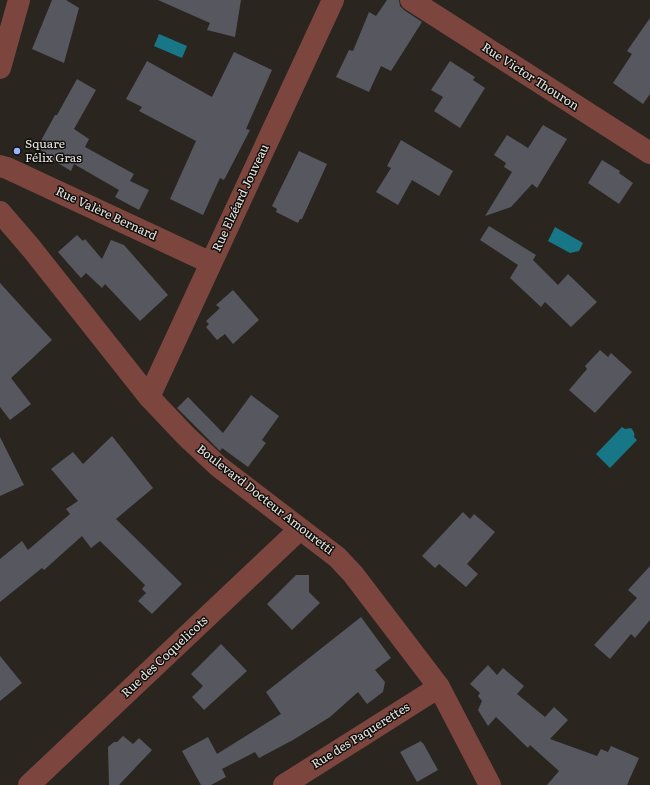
<!DOCTYPE html>
<html>
<head>
<meta charset="utf-8">
<style>
  body { margin:0 }
  canvas { display:block; background:#2a251f }
</style>
</head>
<body>
<canvas width="650" height="785"></canvas>
<script>
const context = document.querySelector('canvas').getContext('2d');
context.lineJoin = 'round';
function paint(path, color) {
  context.fillStyle = color;
  context.fill(path, 'evenodd');
}
function stroke(path, color, width, dash) {
  context.strokeStyle = color;
  context.lineWidth = width;
  context.lineCap = dash ? 'butt' : 'round';
  context.setLineDash(dash || []);
  context.stroke(path);
}
function drawText(font, color, halo, rows, align = 'center') {
  context.font = font + ' Literata,serif';
  context.lineWidth = 3;
  context.setLineDash([]);
  context.textBaseline = 'middle';
  context.strokeStyle = halo;
  context.fillStyle = color;
  for (const [text, x, y, turn = 0] of rows) {
    context.save();
    context.translate(x, y);
    context.rotate((+turn || 0) * Math.PI / 180);
    context.textAlign = isNaN(turn) ? turn : align;
    if (halo) context.strokeText(text, 0, 0);
    context.fillText(text, 0, 0);
    context.restore();
  }
}
const water = new Path2D(`
  M 159,34 L 187,46 L 182,58 L 154,46 Z
  M 555,227 L 583,243 L 579,251 L 570,253 L 548,241 Z
  M 622,427 L 625,429 L 631,428 C 634,432 635,433 634,437 L 637,440 L 610,468 L 596,454 Z`);
const building = new Path2D(`
  M 52,0 L 66,0 L 79,8 L 64,63 L 32,49 Z
  M 158,0 L 241,0 L 235,37 L 207,30 L 210,23 Z
  M 387,0 L 399,0 L 400,6 L 404,10 L 422,22 L 391,71 L 381,66 L 369,92 L 336,77 L 349,50 L 353,51 L 369,12 L 376,16 Z
  M 650,18 L 650,94 L 643,104 L 613,83 L 632,54 L 627,51 Z
  M 234,52 L 272,70 L 246,129 L 250,130 L 224,180 L 220,178 L 203,215 L 170,199 L 196,141 L 139,111 L 142,107 L 126,99 L 147,61 L 212,97 Z
  M 450,61 L 475,77 L 473,80 L 485,88 L 460,128 L 434,111 L 443,97 L 431,90 Z
  M 77,79 L 96,90 L 74,129 L 89,139 L 85,147 L 134,174 L 130,181 L 149,190 L 139,210 L 115,197 L 119,190 L 74,164 L 71,171 L 43,154 L 44,152 L 37,148 L 55,115 L 57,115 Z
  M 543,125 L 567,139 L 537,188 L 532,184 L 511,207 L 485,216 L 512,172 L 504,167 L 506,163 L 494,155 L 507,135 L 528,148 Z
  M 401,140 L 453,171 L 439,196 L 412,180 L 398,205 L 376,192 L 391,168 L 387,166 Z
  M 299,151 L 327,164 L 302,219 L 300,219 L 298,223 L 276,212 L 277,209 L 272,206 Z
  M 602,160 L 620,171 L 619,173 L 633,183 L 619,204 L 588,183 Z
  M 489,226 L 536,255 L 533,260 L 558,285 L 568,274 L 597,302 L 571,327 L 545,302 L 541,307 L 510,278 L 518,265 L 480,240 Z
  M 77,235 L 83,241 L 85,239 L 102,259 L 111,240 L 124,245 L 168,295 L 140,321 L 105,284 L 102,288 L 86,273 L 81,278 L 58,252 Z
  M 0,283 L 52,340 L 11,378 L 31,404 L 10,420 L 0,407 Z
  M 233,290 L 259,320 L 233,344 L 225,334 L 217,340 L 206,327 L 209,324 L 206,321 L 220,308 L 216,305 Z
  M 600,350 L 608,357 L 611,353 L 632,372 L 595,413 L 569,390 L 587,369 L 585,366 Z
  M 251,395 L 279,416 L 262,440 L 266,443 L 248,467 L 222,448 L 220,451 L 177,408 L 188,397 L 223,433 Z
  M 112,436 L 153,488 L 116,519 L 182,584 L 152,614 L 138,601 L 146,593 L 142,589 L 145,585 L 100,541 L 91,548 L 82,536 L 44,570 L 42,568 L 0,602 L 0,559 L 22,541 L 28,550 L 70,514 L 66,509 L 78,501 L 51,469 L 73,452 L 83,464 Z
  M 0,437 L 24,485 L 0,496 Z
  M 463,512 L 470,519 L 474,514 L 495,532 L 467,564 L 478,574 L 466,587 L 439,564 L 435,568 L 422,556 Z
  M 650,566 L 650,620 L 635,638 L 631,634 L 610,659 L 594,645 L 637,598 L 628,590 Z
  M 296,575 L 309,575 L 309,592 L 320,603 L 292,630 L 267,604 Z
  M 361,617 L 391,658 L 375,670 L 385,682 L 383,692 L 367,704 L 358,692 L 330,717 L 293,740 L 259,758 L 255,752 L 222,769 L 226,777 L 211,785 L 201,785 L 182,751 L 208,737 L 217,754 L 281,714 L 266,692 Z
  M 221,644 L 247,671 L 204,710 L 192,697 L 203,686 L 191,674 Z
  M 0,656 L 22,683 L 0,701 Z
  M 488,665 L 497,675 L 503,668 L 524,686 L 517,694 L 545,717 L 554,707 L 568,720 L 550,739 L 597,756 L 601,749 L 608,752 L 611,746 L 639,758 L 627,785 L 547,785 L 559,771 L 530,745 L 528,748 L 496,717 L 488,726 L 478,710 L 482,701 L 478,696 L 480,693 L 470,684 Z
  M 123,736 L 133,744 L 139,738 L 152,750 L 119,785 L 109,785 L 108,747 L 114,742 L 117,742 Z
  M 421,741 L 422,743 L 423,743 L 438,770 L 417,782 L 400,752 Z`);
const street = new Path2D(`
  M 411,0 L 650,153
  M 0,68 L 19,0
  M 0,166 L 7,168 L 211,263
  M 0,212 L 31,248 L 149,397 L 186,436 L 218,466 L 337,557 L 353,574 L 439,687 L 490,785
  M 149,397 L 333,0
  M 29,785 L 300,529
  M 284,785 L 439,687`);
const markers = [
  [17,151,4,"#97b6fd"]
];
const streetNames = [
  ["Rue Victor Thouron",530,77,33],
  ["Rue Elzéard Jouveau",241,198,-65],
  ["Rue Valère Bernard",106,214,25],
  ["Boulevard Docteur Amouretti",265,500,38],
  ["Rue des Coquelicots",165,657,-43],
  ["Rue des Paquerettes",361,736,-32]
];
const poiNames = [
  ["Square",25,144],
  ["Félix Gras",25,158]
];
paint(water, '#177787');
paint(building, '#56575f');
stroke(street, '#7c463f', 22);
for (const [x, y, r, color] of markers) {
  const dot = new Path2D();
  dot.arc(x, y, r, 0, 2 * Math.PI);
  context.fillStyle = color;
  context.fill(dot);
  stroke(dot, '#110f0c', 1.5);
}
drawText('12px', '#ece9e5', '#110f0c', streetNames);
drawText('12px', '#ece9e5', '#110f0c', poiNames, 'left');
</script>
</body>
</html>
